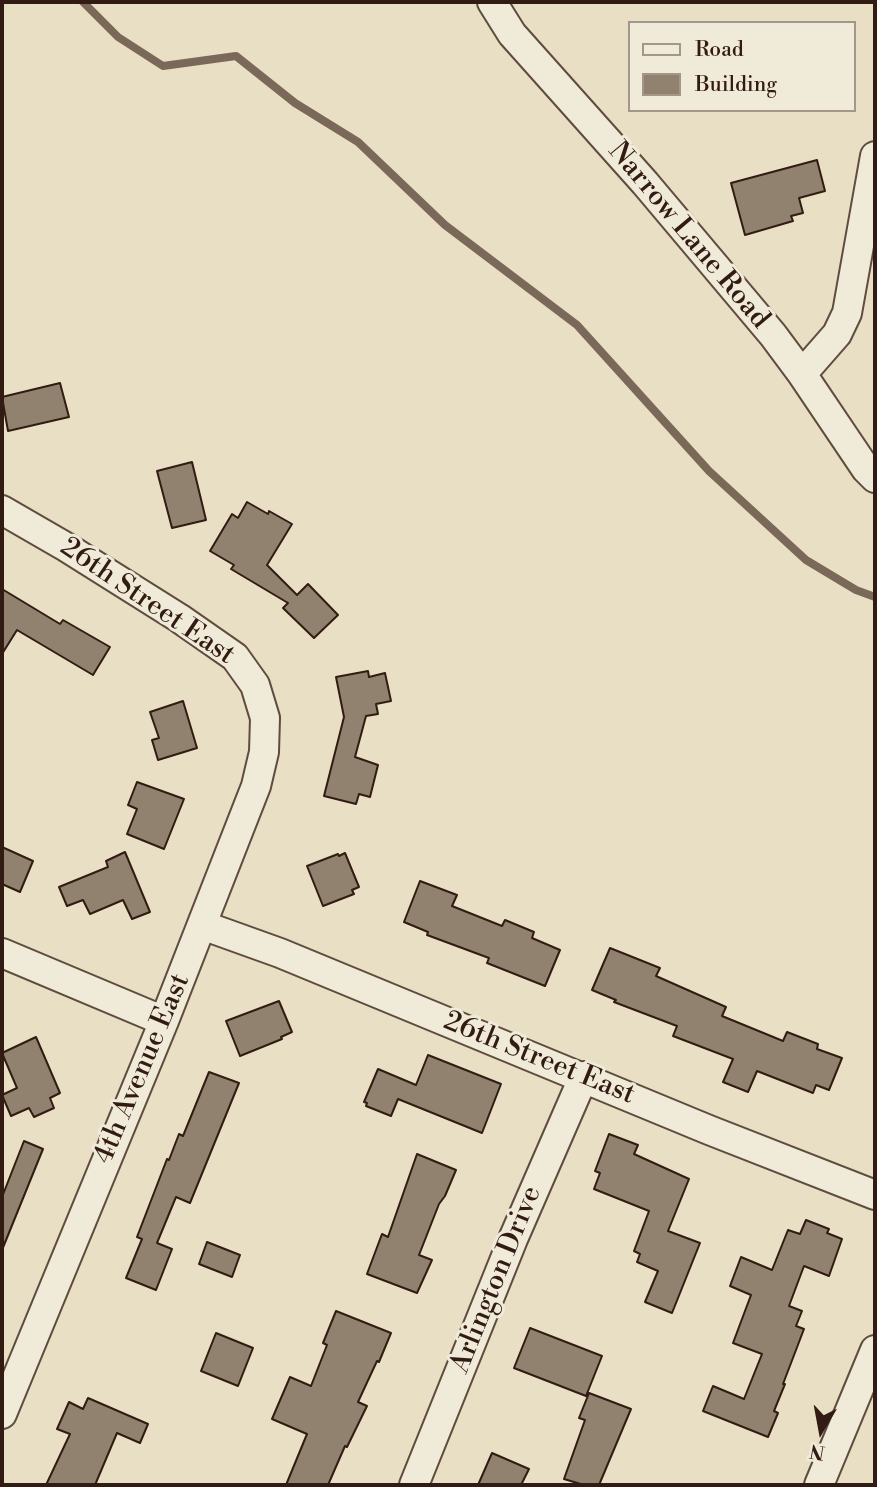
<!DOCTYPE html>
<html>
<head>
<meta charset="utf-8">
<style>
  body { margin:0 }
  #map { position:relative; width:877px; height:1487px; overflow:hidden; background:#e8dfc4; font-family:"Libre Bodoni",serif }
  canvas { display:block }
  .frame { position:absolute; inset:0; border:4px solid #321b12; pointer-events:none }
  .legend { position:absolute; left:628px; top:21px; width:228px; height:91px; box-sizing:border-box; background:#f0ead9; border:2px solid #a49789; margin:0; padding:9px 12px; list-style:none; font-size:21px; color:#321b12 }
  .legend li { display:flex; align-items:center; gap:14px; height:35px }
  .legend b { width:35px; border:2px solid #a49789 }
  .north { position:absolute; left:786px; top:1396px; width:70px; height:70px; -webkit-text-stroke:5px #f0ead9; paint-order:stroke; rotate:190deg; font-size:19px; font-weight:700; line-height:28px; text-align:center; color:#321b12 }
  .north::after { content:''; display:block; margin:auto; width:24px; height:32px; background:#321b12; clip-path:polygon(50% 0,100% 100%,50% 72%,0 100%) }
</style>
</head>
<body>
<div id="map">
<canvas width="877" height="1487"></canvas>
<div class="frame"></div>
<ul class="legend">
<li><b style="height:9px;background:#f0ead9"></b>Road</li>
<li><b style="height:19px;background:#91816f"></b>Building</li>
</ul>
<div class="north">N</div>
</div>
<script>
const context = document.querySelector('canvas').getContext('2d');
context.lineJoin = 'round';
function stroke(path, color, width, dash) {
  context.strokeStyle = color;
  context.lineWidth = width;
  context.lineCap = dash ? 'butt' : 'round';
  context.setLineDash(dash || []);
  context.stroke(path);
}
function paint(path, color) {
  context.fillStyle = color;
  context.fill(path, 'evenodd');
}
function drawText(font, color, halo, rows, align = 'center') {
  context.font = font + ' "Libre Bodoni",serif';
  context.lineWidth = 6;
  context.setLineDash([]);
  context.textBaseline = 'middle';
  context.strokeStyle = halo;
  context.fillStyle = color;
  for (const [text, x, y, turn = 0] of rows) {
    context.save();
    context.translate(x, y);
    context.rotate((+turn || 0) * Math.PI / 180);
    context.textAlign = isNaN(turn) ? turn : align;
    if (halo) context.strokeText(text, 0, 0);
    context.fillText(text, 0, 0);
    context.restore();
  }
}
const stream = new Path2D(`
  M 83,2 L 118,37 L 163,66 L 236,56 L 295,103 L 358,142 L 445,225 L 577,325 L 709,471 L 806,560 L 856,590 L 875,597`);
const building = new Path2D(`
  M 817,160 L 825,191 L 799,198 L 803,213 L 791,216 L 793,221 L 745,235 L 731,183 Z
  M 60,383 L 69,417 L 8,431 L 2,397 Z
  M 192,462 L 206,520 L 172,528 L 157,471 Z
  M 247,502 L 268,514 L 269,511 L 292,524 L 267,565 L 297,595 L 308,584 L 338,615 L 314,638 L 283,608 L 288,603 L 231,569 L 234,565 L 210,551 L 232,514 L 238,518 Z
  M 2,589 L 60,624 L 63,620 L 110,647 L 93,675 L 17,630 L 2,654 Z
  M 368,671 L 369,677 L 385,673 L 391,701 L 376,704 L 378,714 L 366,716 L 355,757 L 378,765 L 370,797 L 359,794 L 356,804 L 324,796 L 344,717 L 336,677 Z
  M 183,701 L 197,748 L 158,760 L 152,740 L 159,738 L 150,712 Z
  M 137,782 L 184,799 L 164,849 L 127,834 L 137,809 L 128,805 Z
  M 2,847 L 33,861 L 20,892 L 2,884 Z
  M 125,852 L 150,912 L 132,919 L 123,900 L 90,914 L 83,900 L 67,906 L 59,887 L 108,867 L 106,861 Z
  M 345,853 L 359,887 L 352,890 L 354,894 L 323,906 L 307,866 L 338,854 L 339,856 Z
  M 420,881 L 457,895 L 452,906 L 502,926 L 505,920 L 534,932 L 532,938 L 560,950 L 545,986 L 487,963 L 489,958 L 427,935 L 428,932 L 404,922 Z
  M 610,948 L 660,968 L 656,976 L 726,1007 L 722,1016 L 783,1041 L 787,1032 L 818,1044 L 817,1049 L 842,1058 L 829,1090 L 816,1085 L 813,1093 L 757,1071 L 748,1092 L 723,1082 L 733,1059 L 673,1036 L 677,1026 L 614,1002 L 616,1000 L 592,990 Z
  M 279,1001 L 292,1032 L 281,1037 L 282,1039 L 240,1056 L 226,1021 Z
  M 36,1037 L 60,1093 L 50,1098 L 54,1108 L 34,1117 L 29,1108 L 11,1116 L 2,1095 L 17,1088 L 2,1053 Z
  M 428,1055 L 501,1084 L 482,1133 L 398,1099 L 391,1116 L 366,1106 L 367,1103 L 364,1102 L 378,1069 L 416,1085 Z
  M 209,1072 L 239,1083 L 190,1203 L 176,1197 L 157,1243 L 172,1249 L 156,1290 L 126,1278 L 142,1239 L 137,1237 L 167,1159 L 169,1160 L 179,1134 L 183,1136 Z
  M 609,1134 L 638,1145 L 634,1154 L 689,1179 L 668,1231 L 700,1243 L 672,1313 L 645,1302 L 658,1271 L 637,1262 L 640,1254 L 634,1251 L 649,1211 L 594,1189 L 600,1173 L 595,1171 Z
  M 24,1141 L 43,1149 L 2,1250 L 2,1197 Z
  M 417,1154 L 456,1170 L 445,1196 L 439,1204 L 419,1255 L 432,1260 L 417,1293 L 367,1274 L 382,1234 L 388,1237 Z
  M 806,1220 L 829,1229 L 827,1233 L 842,1239 L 829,1276 L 804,1266 L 789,1306 L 802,1311 L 796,1326 L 804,1329 L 783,1384 L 785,1384 L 774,1411 L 778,1413 L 768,1437 L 703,1411 L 713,1386 L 744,1399 L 762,1354 L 733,1343 L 751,1295 L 730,1286 L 741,1257 L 772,1270 L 788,1230 L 800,1234 Z
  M 207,1242 L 240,1255 L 232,1277 L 199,1264 Z
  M 336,1311 L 391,1333 L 379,1362 L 377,1361 L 358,1402 L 367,1406 L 347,1447 L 345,1446 L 328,1485 L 286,1485 L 307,1434 L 272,1419 L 290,1377 L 311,1386 L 327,1345 L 323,1343 Z
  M 530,1328 L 602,1356 L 586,1396 L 514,1368 Z
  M 216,1333 L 253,1348 L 238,1386 L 201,1371 Z
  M 589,1393 L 631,1409 L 599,1485 L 584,1485 L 564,1479 L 585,1420 L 579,1418 Z
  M 88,1398 L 148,1424 L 140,1443 L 117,1433 L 95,1485 L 46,1485 L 70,1434 L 57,1429 L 69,1402 L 83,1409 Z
  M 492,1453 L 529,1469 L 521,1485 L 478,1485 Z`);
const street = new Path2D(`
  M 492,2 L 512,34 L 645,183 L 773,335 L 802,374 L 866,469 L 875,478
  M 802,374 L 837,334 L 847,313 L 875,156
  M 2,510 L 66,547 L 179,618 L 235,657 L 255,685 L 265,718 L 264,752 L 256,786 L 164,1021 L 2,1414
  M 202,925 L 280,953 L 709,1130 L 875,1195
  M 2,953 L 164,1021
  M 414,1485 L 513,1239 L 584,1076
  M 819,1485 L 875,1350`);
const streetNames = [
  ["Narrow Lane Road",688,236,50],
  ["26th Street East",147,602,34],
  ["26th Street East",539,1059,22],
  ["4th Avenue East",143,1069,-67],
  ["Arlington Drive",497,1280,-68]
];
stroke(stream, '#7a6858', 8);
paint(building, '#91816f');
stroke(building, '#321b12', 2);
stroke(street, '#604c3e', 32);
stroke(street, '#f0ead9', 28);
drawText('28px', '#321b12', '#f0ead9', streetNames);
</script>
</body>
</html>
